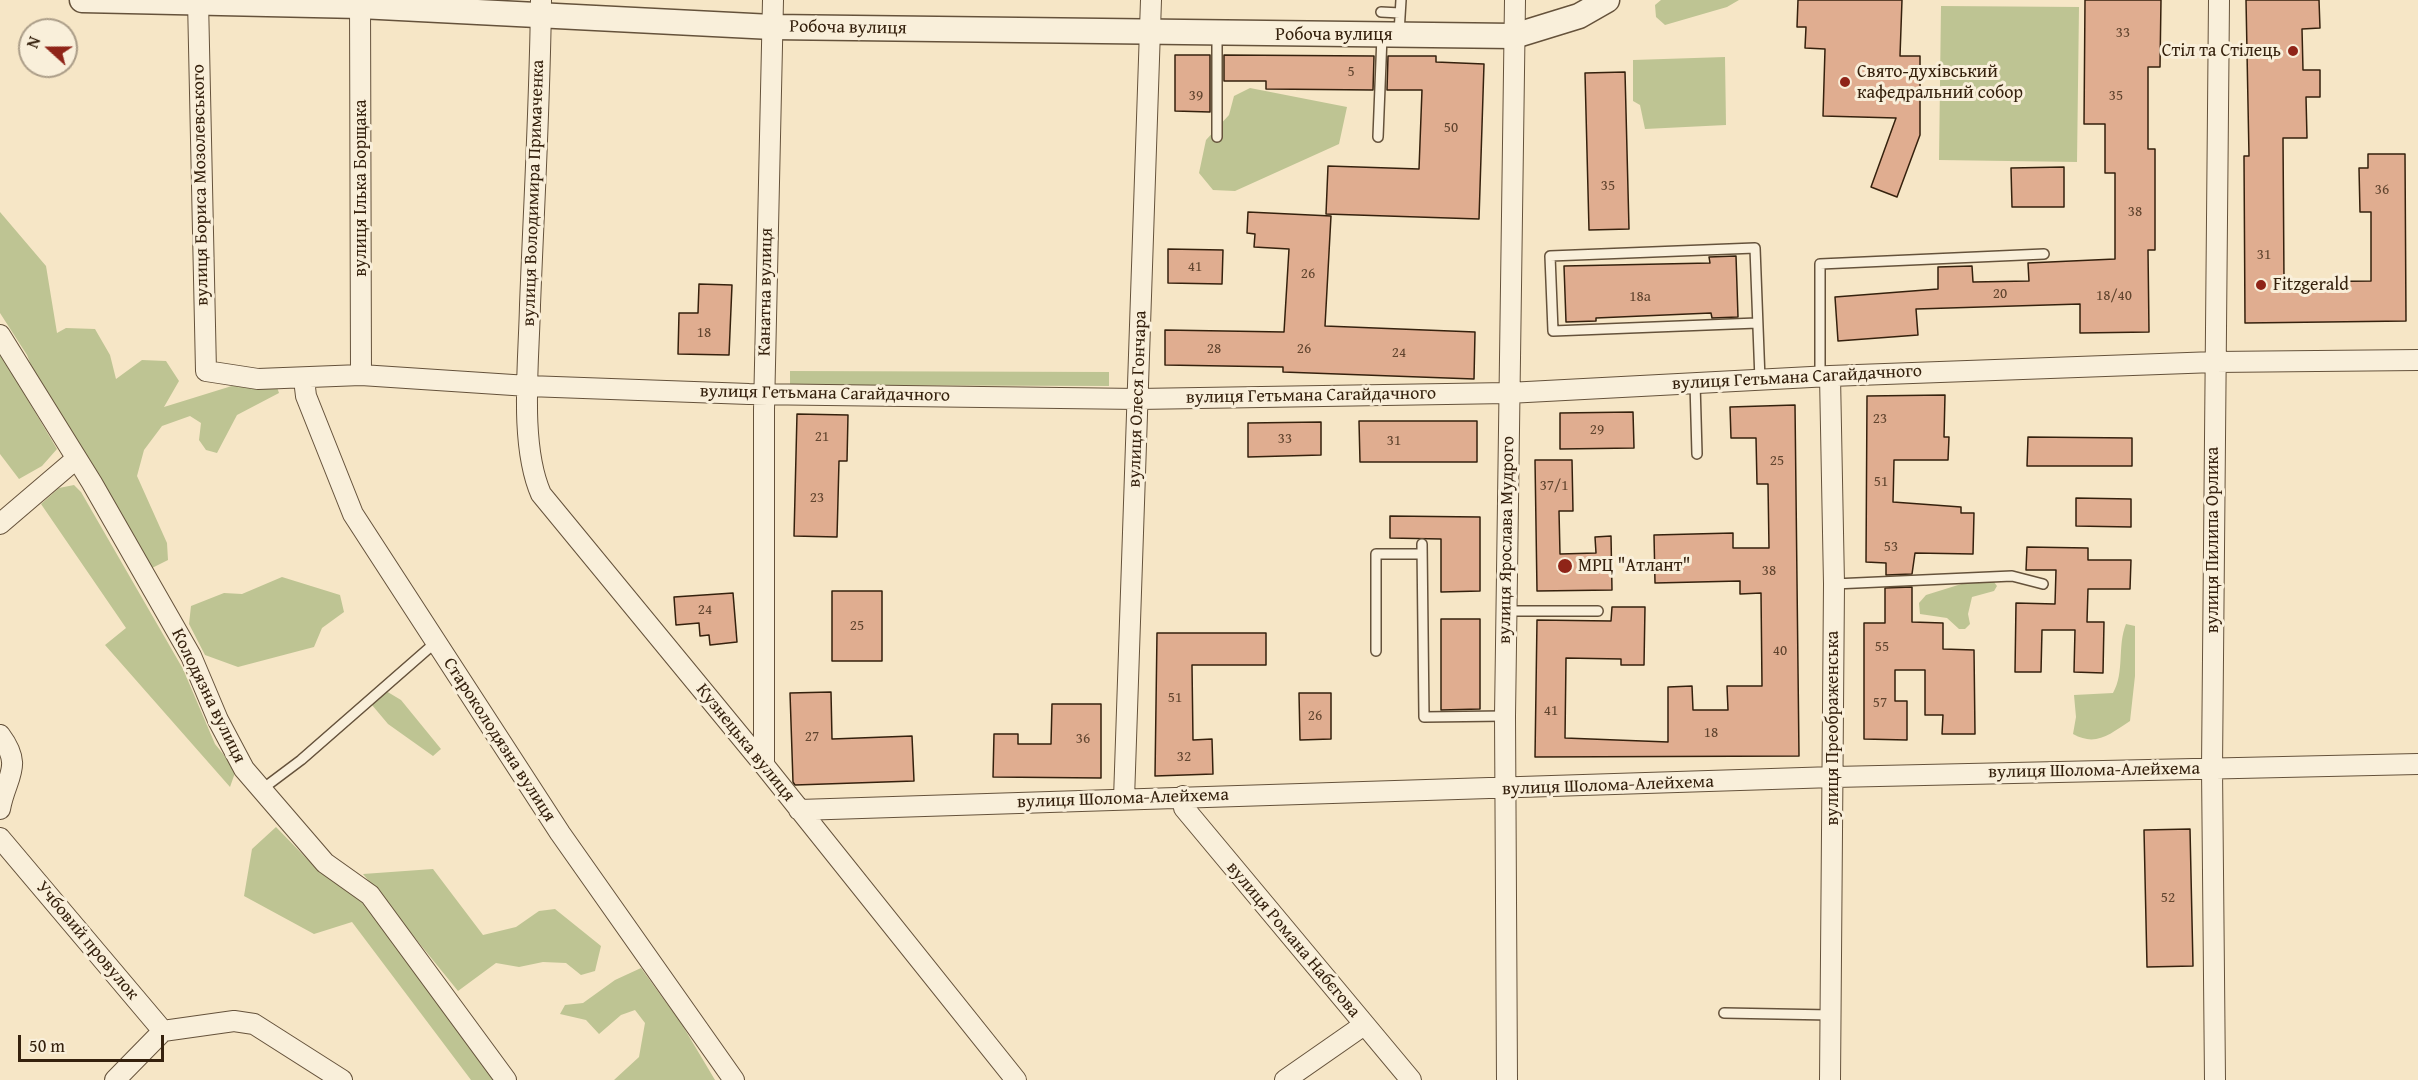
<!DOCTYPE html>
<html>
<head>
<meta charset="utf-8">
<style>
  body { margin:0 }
  #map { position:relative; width:2418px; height:1080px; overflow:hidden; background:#f6e6c6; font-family:"Gentium Book Plus",serif }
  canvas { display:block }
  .north { position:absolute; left:18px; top:18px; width:60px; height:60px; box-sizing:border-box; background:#f9efda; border:2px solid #ab9d88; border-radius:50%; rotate:291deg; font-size:16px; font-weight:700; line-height:24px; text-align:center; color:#35210d }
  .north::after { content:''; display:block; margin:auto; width:21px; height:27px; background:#8f2418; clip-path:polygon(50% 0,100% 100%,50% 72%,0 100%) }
  .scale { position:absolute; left:18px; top:1035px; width:146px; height:27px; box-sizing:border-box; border:3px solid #35210d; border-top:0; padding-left:8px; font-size:18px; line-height:21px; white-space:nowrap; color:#35210d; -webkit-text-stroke:4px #f9efda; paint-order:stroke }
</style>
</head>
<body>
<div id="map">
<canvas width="2418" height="1080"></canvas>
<div class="north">N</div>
<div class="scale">50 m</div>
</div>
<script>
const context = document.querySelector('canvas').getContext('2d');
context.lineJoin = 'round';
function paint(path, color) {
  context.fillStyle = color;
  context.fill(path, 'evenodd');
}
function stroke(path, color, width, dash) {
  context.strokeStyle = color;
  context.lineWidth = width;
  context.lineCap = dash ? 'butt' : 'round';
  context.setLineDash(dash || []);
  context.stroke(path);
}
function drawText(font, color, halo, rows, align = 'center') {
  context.font = font + ' "Gentium Book Plus",serif';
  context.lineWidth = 6;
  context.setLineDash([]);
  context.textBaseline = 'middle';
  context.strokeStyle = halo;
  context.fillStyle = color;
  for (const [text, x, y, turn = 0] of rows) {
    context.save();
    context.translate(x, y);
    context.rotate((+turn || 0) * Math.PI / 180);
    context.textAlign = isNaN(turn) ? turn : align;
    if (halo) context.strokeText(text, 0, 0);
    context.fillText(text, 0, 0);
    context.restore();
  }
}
const green = new Path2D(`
  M 1661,0 L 1739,0 L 1727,7 L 1665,25 L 1656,17 L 1655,5 Z
  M 1941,6 L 2079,7 L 2077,162 L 1939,160 Z
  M 1725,57 L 1726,125 L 1645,129 L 1640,105 L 1633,101 L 1633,60 Z
  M 1250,88 L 1347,107 L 1339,144 L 1235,191 L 1213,190 L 1199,173 L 1206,140 L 1229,115 L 1234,96 Z
  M 0,212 L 46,266 L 57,333 L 66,328 L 95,329 L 110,355 L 116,379 L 142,360 L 166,361 L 179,381 L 164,407 L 235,385 L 276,384 L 279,393 L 237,415 L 217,453 L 206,450 L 199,440 L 201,423 L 190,416 L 162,426 L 144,450 L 137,476 L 167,543 L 168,560 L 150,569 L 48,408 L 27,355 L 0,313 Z
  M 0,353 L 57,449 L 42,466 L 19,479 L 0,454 Z
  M 790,371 L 1109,372 L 1109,386 L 790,385 Z
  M 74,485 L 81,492 L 183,669 L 215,744 L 236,770 L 230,787 L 105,645 L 126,628 L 41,504 L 59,488 Z
  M 282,577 L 340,595 L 344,612 L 322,628 L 314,647 L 238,667 L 205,655 L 189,624 L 191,606 L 224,593 L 242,594 Z
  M 1971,581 L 1994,582 L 1997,586 L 1994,591 L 1972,597 L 1968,614 L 1970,624 L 1965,629 L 1959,629 L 1947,618 L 1920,614 L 1919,603 L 1926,595 Z
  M 2126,624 L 2135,626 L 2135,676 L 2130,721 C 2110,734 2096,747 2073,734 L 2076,717 L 2074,695 L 2113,693 C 2125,672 2117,646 2126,624 Z
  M 386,691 L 401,700 L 441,749 L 433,756 L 388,724 L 372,705 Z
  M 276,827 L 310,862 L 362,898 L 442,1003 L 493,1080 L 471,1080 L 352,922 L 314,934 L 244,896 L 252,849 Z
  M 433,869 L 483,935 L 516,927 L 539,911 L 555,909 L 601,946 L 595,971 L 581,975 L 566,963 L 543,962 L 519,967 L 496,963 L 458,991 L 363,874 Z
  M 641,968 L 681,1023 L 715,1080 L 614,1080 L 639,1057 L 645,1023 L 635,1010 L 621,1015 L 599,1034 L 586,1020 L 560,1014 L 565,1005 L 583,1003 L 615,980 Z`);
const building = new Path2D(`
  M 1798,0 L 1902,0 L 1900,56 L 1920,56 L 1920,135 L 1897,197 L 1871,187 L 1896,118 L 1823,116 L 1825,49 L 1805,48 L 1806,27 L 1797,27 Z
  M 2085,0 L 2161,0 L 2160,67 L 2148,67 L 2148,149 L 2155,149 L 2155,250 L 2148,250 L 2149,332 L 2080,333 L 2080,304 L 1916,309 L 1918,335 L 1838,341 L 1835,297 L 1938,289 L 1938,267 L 1972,266 L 1973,282 L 2029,281 L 2028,263 L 2115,259 L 2115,173 L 2105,173 L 2105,124 L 2084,124 Z
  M 2246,0 L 2319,0 L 2320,28 L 2302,29 L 2303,70 L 2320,70 L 2320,97 L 2306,97 L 2307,138 L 2283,138 L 2284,282 L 2371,281 L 2371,212 L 2360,212 L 2359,168 L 2368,168 L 2368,154 L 2405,154 L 2406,321 L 2245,323 L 2244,156 L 2249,156 Z
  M 1175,55 L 1210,55 L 1210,112 L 1175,111 Z
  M 1224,55 L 1374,56 L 1373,90 L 1266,89 L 1266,81 L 1224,81 Z
  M 1388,56 L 1436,56 L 1436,62 L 1484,64 L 1479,219 L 1326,214 L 1328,166 L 1419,169 L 1422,90 L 1387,90 Z
  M 1625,72 L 1629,229 L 1589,230 L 1585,73 Z
  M 2064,167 L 2064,207 L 2012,207 L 2011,168 Z
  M 1248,212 L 1331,216 L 1325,326 L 1475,332 L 1474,379 L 1283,372 L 1283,367 L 1165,365 L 1165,330 L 1284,332 L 1289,249 L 1254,247 L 1255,234 L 1247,233 Z
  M 1168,249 L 1223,250 L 1222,284 L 1168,283 Z
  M 1736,256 L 1738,317 L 1712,318 L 1711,313 L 1596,318 L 1596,321 L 1566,322 L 1564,266 L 1710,263 L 1709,257 Z
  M 699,284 L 732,285 L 729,355 L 678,354 L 679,313 L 698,313 Z
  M 1945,395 L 1944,437 L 1949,437 L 1948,460 L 1894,460 L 1893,502 L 1961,507 L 1961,513 L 1974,513 L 1973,554 L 1915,553 L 1912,574 L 1886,575 L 1886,563 L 1866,562 L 1867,396 Z
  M 1795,405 L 1799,756 L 1535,757 L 1537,620 L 1611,621 L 1612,607 L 1645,607 L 1644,665 L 1621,665 L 1621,659 L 1566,658 L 1565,738 L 1668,742 L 1668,687 L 1692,686 L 1693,710 L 1728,710 L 1727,686 L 1762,686 L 1761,593 L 1740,594 L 1740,581 L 1655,583 L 1654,535 L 1733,533 L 1733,548 L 1769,548 L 1768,484 L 1757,484 L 1756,438 L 1731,438 L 1730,407 Z
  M 1633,412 L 1634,448 L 1560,449 L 1560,413 Z
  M 797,414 L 848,415 L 847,461 L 839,461 L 837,537 L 794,536 Z
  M 1359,421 L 1477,421 L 1477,462 L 1360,462 Z
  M 1321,422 L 1321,455 L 1248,457 L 1248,423 Z
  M 2028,437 L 2132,438 L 2132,466 L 2027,466 Z
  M 1535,460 L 1572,460 L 1573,511 L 1559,511 L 1560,554 L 1596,553 L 1595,537 L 1611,536 L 1612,590 L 1537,591 Z
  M 2076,498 L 2131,499 L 2131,527 L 2076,526 Z
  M 1390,516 L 1480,517 L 1480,591 L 1441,592 L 1441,539 L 1390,538 Z
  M 2027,547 L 2088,548 L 2088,560 L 2131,560 L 2130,589 L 2088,589 L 2087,622 L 2104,622 L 2103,673 L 2074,672 L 2075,630 L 2042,630 L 2041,672 L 2015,672 L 2016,603 L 2055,604 L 2056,570 L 2026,570 Z
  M 1912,587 L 1912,622 L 1943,623 L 1943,649 L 1974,650 L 1975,734 L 1942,734 L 1943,715 L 1925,715 L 1925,670 L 1895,670 L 1895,701 L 1907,701 L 1907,740 L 1864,739 L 1864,623 L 1885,623 L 1885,588 Z
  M 832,591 L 882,591 L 882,661 L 832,661 Z
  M 733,593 L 737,642 L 710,645 L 709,635 L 700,636 L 699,623 L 676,625 L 674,597 Z
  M 1441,619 L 1480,619 L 1480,709 L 1441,710 Z
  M 1157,633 L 1266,633 L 1266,665 L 1192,665 L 1193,740 L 1212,739 L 1213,774 L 1155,776 Z
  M 831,692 L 832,739 L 912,736 L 914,781 L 795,785 L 793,782 L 790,693 Z
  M 1299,693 L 1331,693 L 1331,739 L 1300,740 Z
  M 1052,704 L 1101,704 L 1101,778 L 993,777 L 994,734 L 1018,734 L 1018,744 L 1051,744 Z
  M 2190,829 L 2193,966 L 2147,967 L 2144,830 Z`);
const service = new Path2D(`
  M 1381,12 L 1400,13
  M 1399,33 L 1401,0
  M 1217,137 L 1217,34
  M 1378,137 L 1382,36
  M 1757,323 L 1553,331 L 1550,256 L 1755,248 L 1760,380
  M 1820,377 L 1820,264 L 2044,254
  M 1695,383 L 1697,454
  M 1422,544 L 1424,717 L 1505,716
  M 1834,584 L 2012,576 L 2043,584
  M 1506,611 L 1598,611
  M 1376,651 L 1376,554 L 1422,554
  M 261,790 L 301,760 L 436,642
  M 1724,1013 L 1831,1015`);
const minor = new Path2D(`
  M 198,0 L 206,371 L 258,379 L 361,375 L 528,386 L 749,394 L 1138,399 L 1508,393 L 1830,376 L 2215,362 L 2418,360
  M 360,0 L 361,375
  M 541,0 C 540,102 534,203 530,305 C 529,361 519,444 541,494 L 764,765 L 1016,1080
  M 0,335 L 92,483 L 191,656 L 218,720 L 244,769 L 325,863 L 370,895 L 506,1080
  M 1830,376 L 1834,584 L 1830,1080
  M 304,379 L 306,396 L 353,514 L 560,833 L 734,1080
  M 0,524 L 76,459
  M 0,735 C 24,767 6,776 0,809
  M 764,765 L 764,410 L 773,0
  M 1183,796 L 1184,808 L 1411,1080
  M 1124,799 L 1151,0
  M 799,810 L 1834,777 L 2418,764
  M 0,838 L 163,1031
  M 163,1031 L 234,1021 L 254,1024 L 342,1080
  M 115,1080 L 163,1031
  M 1285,1080 L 1364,1025
  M 1507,1080 L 1505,716 L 1515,0
  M 2215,1080 L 2212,768 L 2219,0`);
const tertiary = new Path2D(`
  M 82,0 L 360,6 L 772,27 L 1514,36 L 1579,16 L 1607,0`);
const markers = [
  [2293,51,6,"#8f2418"],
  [1845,82,6,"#8f2418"],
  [2261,285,6,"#8f2418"],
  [1565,566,8,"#8f2418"]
];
const numberNames = [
  ["33",2123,33],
  ["5",1351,72],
  ["39",1196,96],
  ["35",2116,96],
  ["50",1451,128],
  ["35",1608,186],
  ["36",2382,190],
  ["38",2135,212],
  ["31",2264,255],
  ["41",1195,267],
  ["26",1308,274],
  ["20",2000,294],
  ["18/40",2114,296],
  ["18а",1640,297],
  ["18",704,333],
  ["28",1214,349],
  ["26",1304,349],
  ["24",1399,353],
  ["23",1880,419],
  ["29",1597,430],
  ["21",822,437],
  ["33",1285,439],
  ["31",1394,441],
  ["25",1777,461],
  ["51",1881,482],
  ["37/1",1554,486],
  ["23",817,498],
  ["53",1891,547],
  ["38",1769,571],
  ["24",705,610],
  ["25",857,626],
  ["55",1882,647],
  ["40",1780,651],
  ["51",1175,698],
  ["57",1880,703],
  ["41",1551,711],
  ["26",1315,716],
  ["18",1711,733],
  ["27",812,737],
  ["36",1083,739],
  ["32",1184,757],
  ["52",2168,898]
];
const streetNames = [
  ["Робоча вулиця",848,28,1],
  ["Робоча вулиця",1334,35],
  ["вулиця Бориса Мозолевського",201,185,-91],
  ["вулиця Ілька Борщака",361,188,-90],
  ["вулиця Володимира Примаченка",534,193,-88],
  ["Канатна вулиця",766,292,-89],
  ["вулиця Гетьмана Сагайдачного",1797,378,-3],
  ["вулиця Гетьмана Сагайдачного",825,394,1],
  ["вулиця Гетьмана Сагайдачного",1311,396,-1],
  ["вулиця Олеся Гончара",1138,399,-88],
  ["вулиця Ярослава Мудрого",1507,540,-89],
  ["вулиця Пилипа Орлика",2213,540,-90],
  ["Колодязна вулиця",208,696,64],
  ["вулиця Преображенська",1833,728,-90],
  ["Староколодязна вулиця",499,740,57],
  ["Кузнецька вулиця",745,743,51],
  ["вулиця Шолома-Алейхема",2094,771,-1],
  ["вулиця Шолома-Алейхема",1608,786,-2],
  ["вулиця Шолома-Алейхема",1123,799,-2],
  ["вулиця Романа Набєгова",1293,940,50],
  ["Учбовий провулок",87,941,50]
];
const poiNames = [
  ["Стіл та Стілець",2281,51,"right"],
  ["Свято-духівський",1857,72],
  ["кафедральний собор",1857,93],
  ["Fitzgerald",2273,285],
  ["МРЦ \"Атлант\"",1578,566]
];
paint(green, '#bec493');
paint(building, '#e0ad90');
stroke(building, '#35210d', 1.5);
stroke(service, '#65523b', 12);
stroke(minor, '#65523b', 22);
stroke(tertiary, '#65523b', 27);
stroke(service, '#f9efda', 9);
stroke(minor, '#f9efda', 20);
stroke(tertiary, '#f9efda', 24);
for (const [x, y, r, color] of markers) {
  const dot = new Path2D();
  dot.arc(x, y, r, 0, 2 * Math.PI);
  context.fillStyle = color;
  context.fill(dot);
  stroke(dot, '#f9efda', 2);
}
drawText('15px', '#60442e', null, numberNames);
drawText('18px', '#35210d', '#f9efda', streetNames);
drawText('18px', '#35210d', '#f9efda', poiNames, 'left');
</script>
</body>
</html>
